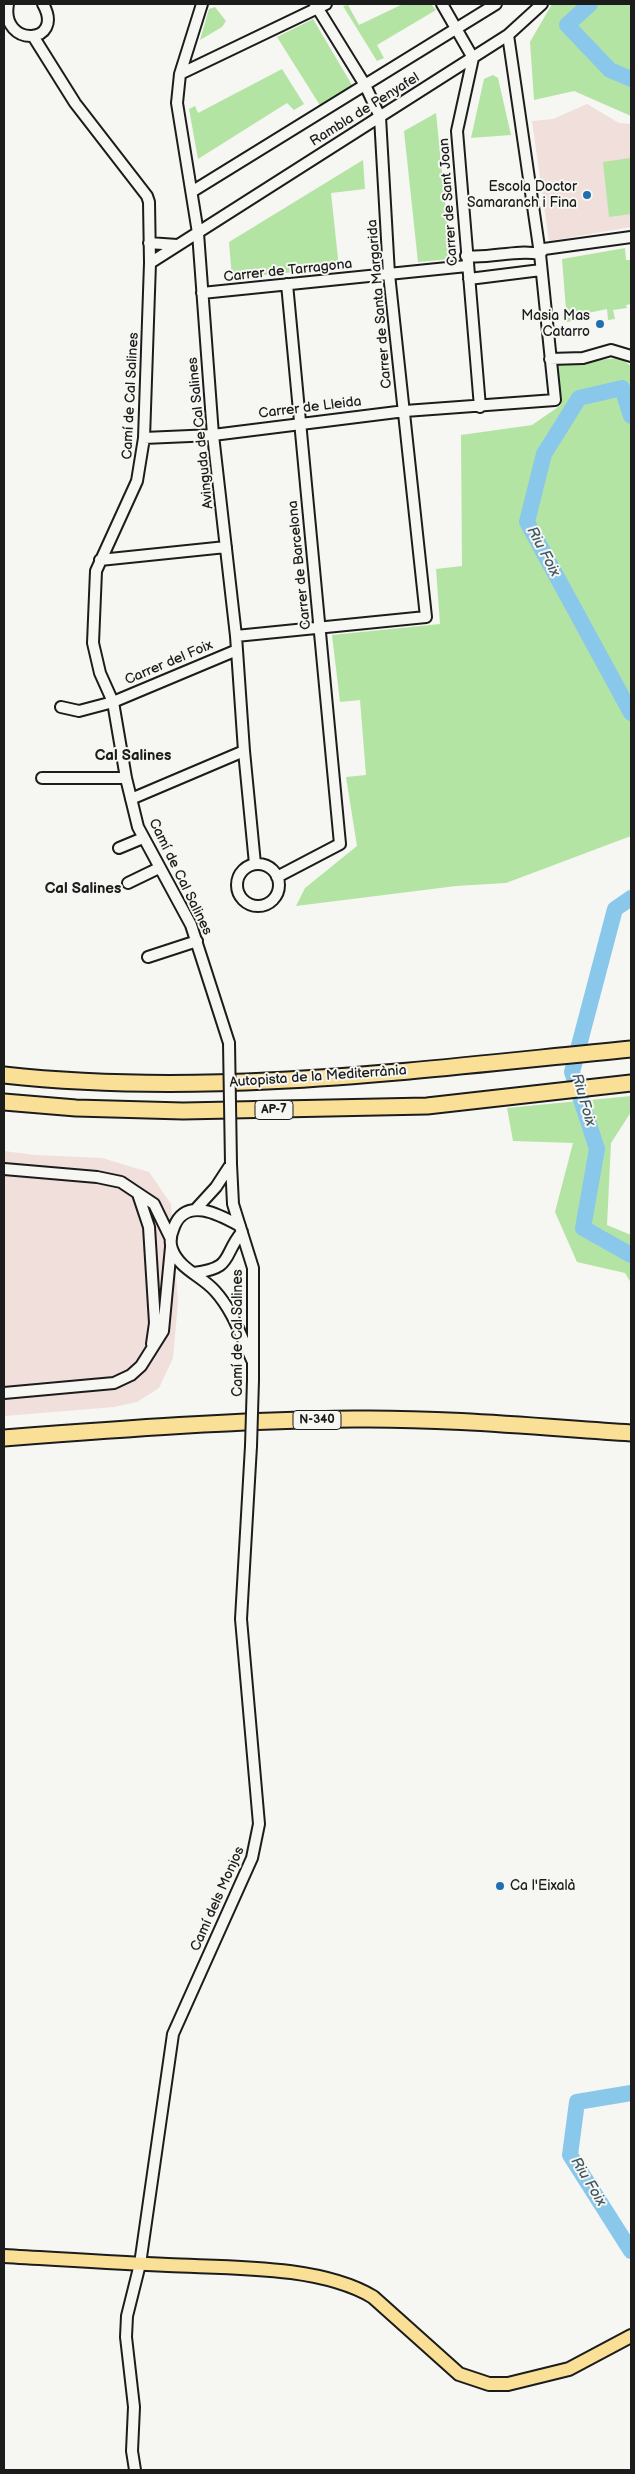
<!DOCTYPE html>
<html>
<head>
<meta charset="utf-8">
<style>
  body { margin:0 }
  #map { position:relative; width:635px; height:2474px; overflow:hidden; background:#f6f6f2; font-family:"Balsamiq Sans",sans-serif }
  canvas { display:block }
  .frame { position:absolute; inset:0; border:5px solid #1c1c1c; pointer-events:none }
</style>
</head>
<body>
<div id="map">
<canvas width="635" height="2474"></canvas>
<div class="frame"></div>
</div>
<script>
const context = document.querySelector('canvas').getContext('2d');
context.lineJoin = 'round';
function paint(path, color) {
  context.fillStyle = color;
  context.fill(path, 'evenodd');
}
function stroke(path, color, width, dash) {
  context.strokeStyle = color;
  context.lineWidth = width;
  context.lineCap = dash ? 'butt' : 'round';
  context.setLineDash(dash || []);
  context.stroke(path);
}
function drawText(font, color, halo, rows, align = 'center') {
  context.font = font + ' "Balsamiq Sans",sans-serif';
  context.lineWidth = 4;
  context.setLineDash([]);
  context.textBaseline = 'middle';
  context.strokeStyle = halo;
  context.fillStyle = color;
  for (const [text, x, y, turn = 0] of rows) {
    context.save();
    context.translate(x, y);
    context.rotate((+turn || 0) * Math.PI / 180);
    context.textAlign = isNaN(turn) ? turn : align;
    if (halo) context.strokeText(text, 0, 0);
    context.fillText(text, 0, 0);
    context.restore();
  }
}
const built = new Path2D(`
  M 587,104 L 619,123 L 631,124 L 631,227 L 549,241 L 532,121 L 553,119 Z
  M 4,1151 L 34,1155 L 102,1158 L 149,1172 L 171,1204 L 178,1302 L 173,1358 L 159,1388 L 137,1402 L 114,1407 L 4,1416 Z`);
const green = new Path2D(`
  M 403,4 L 431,4 L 436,10 L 377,45 L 384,58 L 377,61 L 343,6 L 348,5 L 359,25 Z
  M 552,4 L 631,4 L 631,116 L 574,91 L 534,100 L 530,42 Z
  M 215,7 L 226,21 L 222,27 L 200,40 L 209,9 Z
  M 313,19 L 352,85 L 321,107 L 277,37 Z
  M 282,69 L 304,104 L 294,110 L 287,103 L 198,159 L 189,109 L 195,106 L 198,113 Z
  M 493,75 L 498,78 L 511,135 L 471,138 L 484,79 Z
  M 436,113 L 451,259 L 418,262 L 404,131 Z
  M 630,158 L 631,214 L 609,217 L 603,162 Z
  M 363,160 L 365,189 L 331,193 L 339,268 L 232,278 L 229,242 Z
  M 625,248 L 626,260 L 631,260 L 631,304 L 626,305 L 627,308 L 613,310 L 615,319 L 608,320 L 607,309 L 588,313 L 589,318 L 567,322 L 562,259 Z
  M 620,358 L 631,366 L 631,836 L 506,883 L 456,886 L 296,906 L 305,888 L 357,846 L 346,777 L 366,775 L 360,700 L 340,702 L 332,635 L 440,624 L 436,569 L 462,566 L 461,435 L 532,425 L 561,405 L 557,364 Z
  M 631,1096 L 631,1112 L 611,1143 L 607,1225 L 631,1235 L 631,1283 L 625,1273 L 577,1262 L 555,1212 L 573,1143 L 513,1141 L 507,1108 Z`);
const river = new Path2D(`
  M 590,4 L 567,25 L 610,70 L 631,79
  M 631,416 L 622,388 L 579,398 L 544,454 L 527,522 L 631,713
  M 631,898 L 615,909 L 572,1072 L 597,1149 L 583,1228 L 631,1255
  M 631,2093 L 577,2102 L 570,2155 L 631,2251`);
const minor = new Path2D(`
  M 8,4 C 0,48 66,45 43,4
  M 202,4 L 180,74 L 177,103 L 198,233 L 213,435 L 236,636 L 244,751 L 255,864
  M 442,4 L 473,58 L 457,131 L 480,407
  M 33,36 L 75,103 L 147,196 L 149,202 L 150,263 L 144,438 L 137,481 L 96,571 L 93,643 L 100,673 L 113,702 L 126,778 L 138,827 L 191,925 L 229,1043
  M 180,74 L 326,4
  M 193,191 L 496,4
  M 149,243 L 177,245
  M 466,256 C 491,259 515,249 540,254 L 544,249 L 631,237
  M 150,263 L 508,35 L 542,4
  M 469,279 L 541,270
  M 202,293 L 467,266
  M 550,359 L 583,358 L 611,350 L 631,356
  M 144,438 L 213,435 L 405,411 L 555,400 L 540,254 L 508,35
  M 100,560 L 226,547
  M 236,636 L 426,617 L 389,274 L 380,117 L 365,85 L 315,4
  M 61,707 L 79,711 L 113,702 L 237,650
  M 42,778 L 126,778
  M 131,799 L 244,751
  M 119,848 L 143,838
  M237 885a21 21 0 1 1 42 0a21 21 0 1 1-42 0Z
  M 277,877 L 340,844 L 287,284
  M 128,883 L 159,868
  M 148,957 L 197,941
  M 231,1164 L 233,1204 L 253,1268 L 253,1380
  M 4,1169 L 97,1177 L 121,1182 L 154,1204 L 170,1237
  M 138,1194 L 149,1227 L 155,1323 L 152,1344
  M 195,1210 L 216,1187 L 231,1164
  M 240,1226 C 220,1215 186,1196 174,1227 C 171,1234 169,1241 172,1249 C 179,1269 202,1276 215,1291 C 234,1312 241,1337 253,1362
  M 194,1273 C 234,1268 222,1256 242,1232
  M 4,1393 L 114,1383 L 131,1375 L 141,1366 L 163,1331 L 171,1247
  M 135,2470 L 132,2451 L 134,2407 L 126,2337 L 127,2316 L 140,2264 L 173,2034 L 252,1858 L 259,1824 L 241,1619 L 251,1446`);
const major = new Path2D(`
  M 4,2256 C 58,2259 113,2263 168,2265 C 229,2268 320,2265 373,2297 L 459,2374 L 489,2384 L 508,2384 L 569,2369 L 631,2336`);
const highway = new Path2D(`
  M 4,1075 C 213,1098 423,1069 631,1049
  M 4,1102 L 76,1108 L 183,1111 L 427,1106 L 631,1083
  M 4,1438 C 121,1429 238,1420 355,1419 C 447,1418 539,1427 631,1433`);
const minorBridge = new Path2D(`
  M 229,1043 L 231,1164
  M 251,1446 L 253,1380`);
const markers = [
  [587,195,5,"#1f6fb2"],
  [600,324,5,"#1f6fb2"],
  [500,1886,5,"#1f6fb2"]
];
const shields = [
  [274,1110,38],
  [317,1420,48]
];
const shieldNames = [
  ["AP-7",274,1110],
  ["N-340",317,1420]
];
const streetNames = [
  ["Rambla de Penyafel",365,110,-32],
  ["Carrer de Sant Joan",449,202,-94],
  ["Carrer de Tarragona",288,271,-6],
  ["Carrer de Santa Margarida",380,304,-95],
  ["Camí de Cal Salines",131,396,-87],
  ["Carrer de Lleida",310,408,-7],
  ["Avinguda de Cal Salines",201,433,-96],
  ["Carrer de Barcelona",300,565,-96],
  ["Carrer del Foix",169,663,-23],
  ["Camí de Cal Salines",180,877,64],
  ["Autopista de la Mediterrània",318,1077,-4],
  ["Camí de Cal Salines",238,1333,-90],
  ["Camí dels Monjos",218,1899,-66]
];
const poiNames = [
  ["Escola Doctor",577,187],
  ["Samaranch i Fina",577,203],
  ["Masia Mas",590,316],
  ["Catarro",590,332],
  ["Ca l'Eixalà",510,1886,"left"]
];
const waterNames = [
  ["Riu Foix",543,552,62],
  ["Riu Foix",583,1100,74],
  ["Riu Foix",588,2182,59]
];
const neighbourhoodNames = [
  ["Cal Salines",133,756],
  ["Cal Salines",83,889]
];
paint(built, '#f0dfdb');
paint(green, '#b4e4a3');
stroke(river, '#8ac8eb', 16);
stroke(minor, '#1c1c1c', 14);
stroke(major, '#1c1c1c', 16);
stroke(highway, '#1c1c1c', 19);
stroke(minor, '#f6f6f2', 10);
stroke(major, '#fadf96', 12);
stroke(highway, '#fadf96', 15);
stroke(minorBridge, '#1c1c1c', 14, []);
stroke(minorBridge, '#f6f6f2', 10);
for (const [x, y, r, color] of markers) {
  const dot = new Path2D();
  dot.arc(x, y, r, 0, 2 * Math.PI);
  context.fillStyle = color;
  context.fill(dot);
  stroke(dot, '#f6f6f2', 2);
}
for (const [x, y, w] of shields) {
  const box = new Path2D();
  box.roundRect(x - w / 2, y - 9.5, w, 19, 4);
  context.fillStyle = '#f6f6f2';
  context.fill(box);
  stroke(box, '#1c1c1c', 1);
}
drawText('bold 12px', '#1c1c1c', null, shieldNames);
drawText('14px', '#1c1c1c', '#f6f6f2', streetNames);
drawText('14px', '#1c1c1c', '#f6f6f2', poiNames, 'right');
drawText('italic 15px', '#425864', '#f6f6f2', waterNames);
drawText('bold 15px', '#1c1c1c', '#f6f6f2', neighbourhoodNames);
</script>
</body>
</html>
